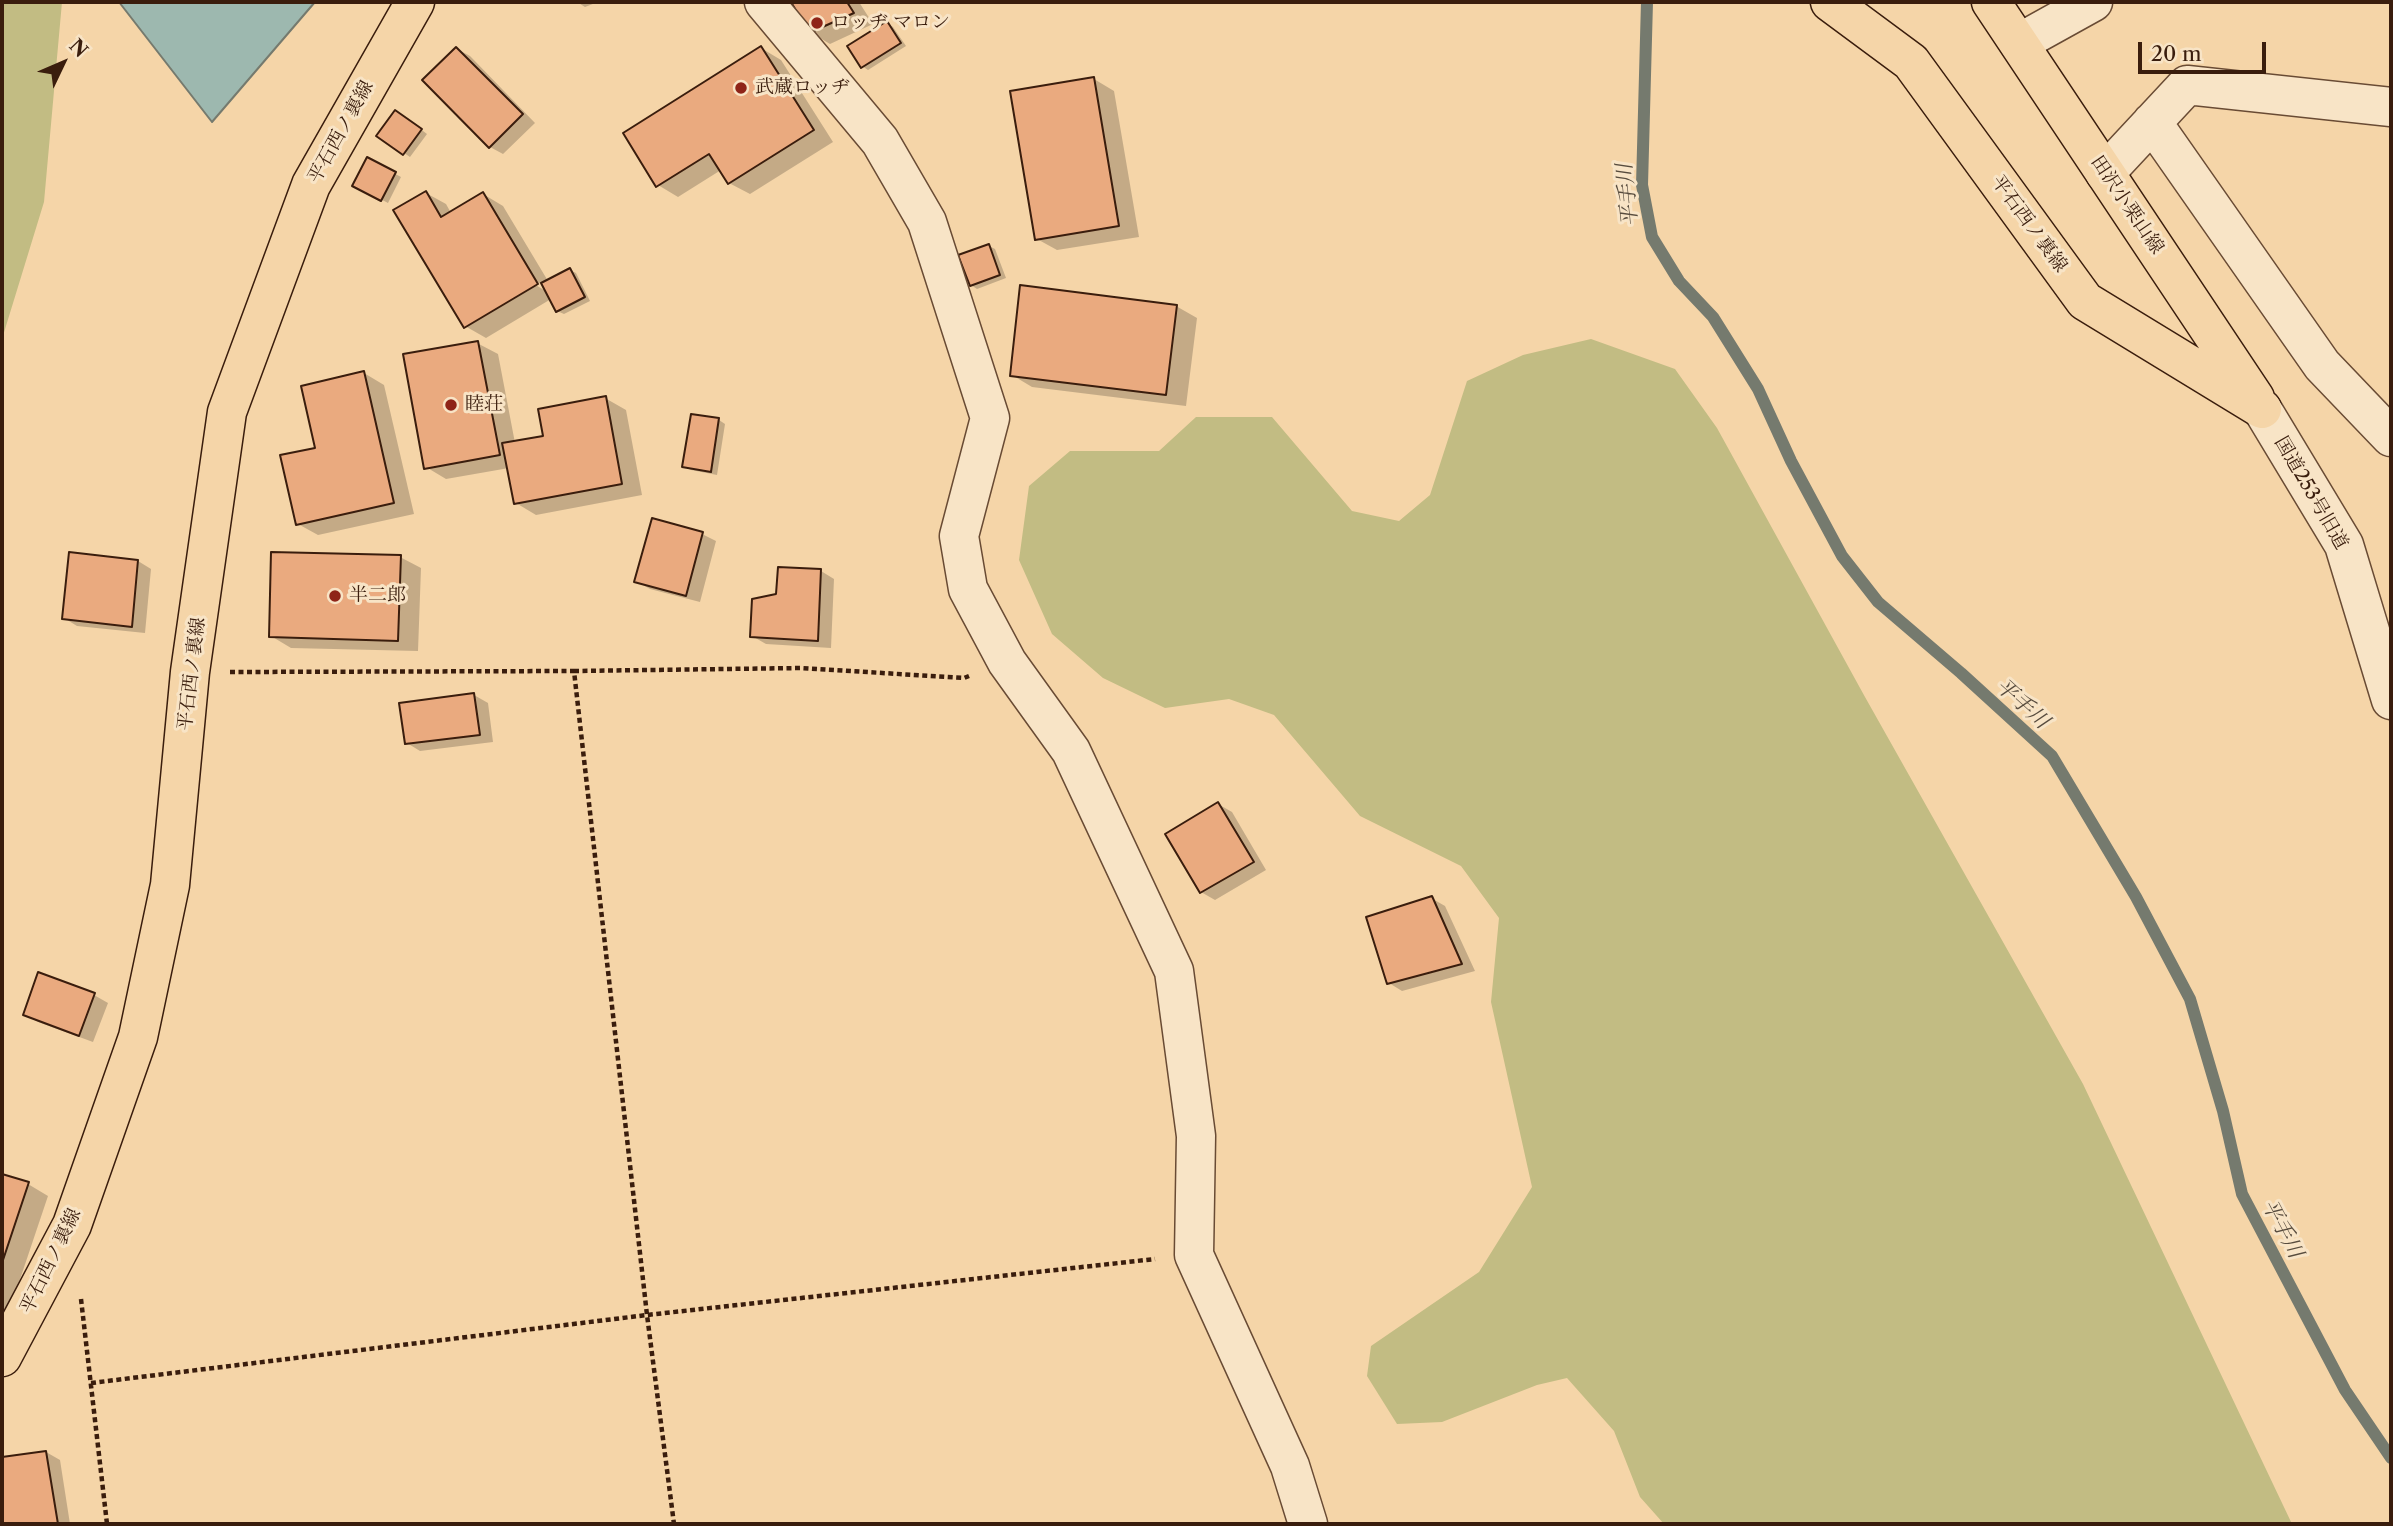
<!DOCTYPE html>
<html>
<head>
<meta charset="utf-8">
<style>
  body { margin:0 }
  #map { position:relative; width:2393px; height:1526px; overflow:hidden; background:#f5d5a8; font-family:"Libre Caslon Text",serif }
  canvas { display:block }
  .frame { position:absolute; inset:0; border:4px solid #3a1d0d; pointer-events:none }
  .north { position:absolute; left:28px; top:28px; width:70px; height:70px; -webkit-text-stroke:5px #f8e4c6; paint-order:stroke; rotate:46deg; font-size:19px; font-weight:700; line-height:28px; text-align:center; color:#3a1d0d }
  .north::after { content:''; display:block; margin:auto; width:24px; height:32px; background:#3a1d0d; clip-path:polygon(50% 0,100% 100%,50% 72%,0 100%) }
  .scale { position:absolute; left:2138px; top:42px; width:128px; height:32px; box-sizing:border-box; border:4px solid #3a1d0d; border-top:0; padding-left:9px; font-size:21px; line-height:24px; white-space:nowrap; color:#3a1d0d; -webkit-text-stroke:5px #f8e4c6; paint-order:stroke }
</style>
</head>
<body>
<div id="map">
<canvas width="2393" height="1526"></canvas>
<div class="frame"></div>
<div class="north">N</div>
<div class="scale">20 m</div>
</div>
<script>
const context = document.querySelector('canvas').getContext('2d');
context.lineJoin = 'round';
function paint(path, color) {
  context.fillStyle = color;
  context.fill(path, 'evenodd');
}
function stroke(path, color, width, dash) {
  context.strokeStyle = color;
  context.lineWidth = width;
  context.lineCap = dash ? 'butt' : 'round';
  context.setLineDash(dash || []);
  context.stroke(path);
}
function drawText(font, color, halo, rows, align = 'center') {
  context.font = font + ' "Libre Caslon Text","Noto Serif JP",serif';
  context.lineWidth = 6;
  context.setLineDash([]);
  context.textBaseline = 'middle';
  context.strokeStyle = halo;
  context.fillStyle = color;
  for (const [text, x, y, turn = 0] of rows) {
    context.save();
    context.translate(x, y);
    context.rotate((+turn || 0) * Math.PI / 180);
    context.textAlign = isNaN(turn) ? turn : align;
    if (halo) context.strokeText(text, 0, 0);
    context.fillText(text, 0, 0);
    context.restore();
  }
}
const green = new Path2D(`
  M 2,2 L 62,2 L 44,202 L 2,339 Z
  M 1591,339 L 1675,369 L 1717,428 L 1865,697 L 2083,1084 L 2292,1524 L 1664,1524 L 1640,1497 L 1614,1431 L 1567,1378 L 1537,1385 L 1442,1422 L 1397,1424 L 1367,1376 L 1371,1346 L 1479,1272 L 1532,1187 L 1491,1002 L 1499,918 L 1461,866 L 1360,816 L 1274,715 L 1229,699 L 1165,708 L 1103,678 L 1052,634 L 1019,560 L 1029,486 L 1070,451 L 1159,451 L 1196,417 L 1272,417 L 1352,511 L 1399,521 L 1430,495 L 1467,381 L 1523,355 Z`);
const water = new Path2D(`
  M 119,2 L 315,2 L 212,122 Z`);
const shadow = new Path2D(`
  M 577,2 L 598,2 L 585,7 Z
  M 793,2 L 859,2 L 873,24 L 830,44 L 810,32 Z
  M 887,23 L 893,27 L 906,46 L 868,70 L 862,66 Z
  M 761,48 L 781,60 L 833,142 L 750,194 L 729,183 L 721,170 L 678,197 L 658,185 Z
  M 457,49 L 470,56 L 535,123 L 503,154 L 490,147 Z
  M 1094,79 L 1114,91 L 1139,237 L 1057,250 L 1037,239 Z
  M 402,115 L 427,134 L 410,157 L 379,136 Z
  M 368,159 L 401,177 L 388,203 L 354,185 Z
  M 426,193 L 446,204 L 451,213 L 483,194 L 503,206 L 548,281 L 570,270 L 576,273 L 590,301 L 564,314 L 557,311 L 551,299 L 486,338 L 465,326 ZM 531,278 L 544,286 L 544,290 L 529,281 Z
  M 989,246 L 995,249 L 1006,278 L 977,289 L 971,285 Z
  M 1176,306 L 1197,318 L 1186,406 L 1032,387 L 1012,375 Z
  M 477,343 L 498,354 L 515,443 L 545,437 L 605,398 L 626,410 L 642,495 L 536,515 L 516,503 L 509,468 L 446,479 L 426,467 Z
  M 364,373 L 384,385 L 414,514 L 318,535 L 298,524 L 317,449 Z
  M 692,416 L 719,420 L 725,424 L 717,475 L 691,470 L 684,467 Z
  M 702,534 L 716,541 L 700,602 L 650,589 L 636,581 Z
  M 400,557 L 421,568 L 418,651 L 291,648 L 271,636 Z
  M 138,561 L 151,569 L 145,633 L 77,626 L 64,618 Z
  M 779,569 L 821,571 L 834,579 L 831,648 L 766,644 L 752,636 L 778,595 Z
  M 474,695 L 488,703 L 493,742 L 420,751 L 407,743 Z
  M 1218,804 L 1232,812 L 1266,870 L 1215,900 L 1201,892 Z
  M 1431,898 L 1445,906 L 1475,971 L 1402,991 L 1389,983 Z
  M 94,995 L 108,1003 L 93,1042 L 38,1022 L 25,1014 Z
  M 2,1175 L 28,1184 L 48,1196 L 7,1318 L 2,1316 Z
  M 46,1452 L 60,1460 L 70,1524 L 2,1524 L 2,1459 Z`);
const stream = new Path2D(`
  M 1647,2 L 1642,185 L 1652,237 L 1679,281 L 1713,317 L 1758,389 L 1791,461 L 1842,556 L 1878,602 L 1961,673 L 2052,756 L 2136,897 L 2190,999 L 2223,1111 L 2242,1194 L 2345,1390 L 2391,1458`);
const building = new Path2D(`
  M 791,2 L 847,2 L 854,13 L 809,33 Z
  M 887,21 L 901,43 L 861,68 L 847,46 Z
  M 761,46 L 814,130 L 728,184 L 709,154 L 656,187 L 623,133 Z
  M 456,47 L 523,114 L 489,148 L 422,80 Z
  M 1094,77 L 1119,226 L 1035,240 L 1010,91 Z
  M 395,110 L 422,129 L 403,155 L 376,136 Z
  M 367,157 L 396,172 L 381,201 L 352,186 Z
  M 426,191 L 441,217 L 483,192 L 538,284 L 464,328 L 393,210 Z
  M 989,244 L 1000,275 L 970,286 L 958,255 Z
  M 570,268 L 585,297 L 556,312 L 541,283 Z
  M 1020,285 L 1177,305 L 1166,395 L 1010,376 Z
  M 478,341 L 500,455 L 424,469 L 403,354 Z
  M 364,371 L 394,503 L 296,525 L 280,455 L 315,448 L 301,386 Z
  M 606,396 L 622,484 L 514,504 L 502,443 L 543,436 L 538,409 Z
  M 691,414 L 719,418 L 711,472 L 682,467 Z
  M 652,518 L 703,532 L 686,596 L 634,582 Z
  M 69,552 L 138,560 L 132,627 L 62,619 Z
  M 271,552 L 401,555 L 398,641 L 269,637 Z
  M 778,567 L 821,569 L 818,641 L 750,637 L 752,599 L 776,594 Z
  M 474,693 L 480,735 L 405,744 L 399,703 Z
  M 1218,802 L 1254,862 L 1200,893 L 1165,834 Z
  M 1432,896 L 1462,964 L 1387,984 L 1366,917 Z
  M 38,972 L 95,993 L 79,1036 L 23,1015 Z
  M 2,1174 L 29,1182 L 2,1263 Z
  M 46,1451 L 58,1524 L 2,1524 L 2,1457 Z`);
const path = new Path2D(`
  M 574,671 L 801,668 L 964,678 L 969,676
  M 230,672 L 574,671 L 647,1315 L 674,1524
  M 81,1299 L 107,1524
  M 91,1383 L 647,1315 L 1155,1259`);
const minor = new Path2D(`
  M 764,2 L 880,141 L 927,222 L 990,418 L 959,536 L 968,589 L 1007,662 L 1071,751 L 1174,971 L 1196,1136 L 1194,1255 L 1290,1466 L 1308,1524
  M 2019,43 L 2093,2
  M 2152,122 L 2322,365 L 2391,437
  M 2105,173 L 2187,85 L 2391,107
  M 2262,409 L 2344,545 L 2391,700`);
const major = new Path2D(`
  M 1830,2 L 1911,62 L 2085,301 L 2262,409
  M 1991,2 L 2255,398
  M 2,1357 L 72,1225 L 138,1037 L 170,885 L 190,672 L 227,412 L 311,185 L 415,2`);
const markers = [
  [817,23,7,"#8f2418"],
  [741,88,7,"#8f2418"],
  [451,405,7,"#8f2418"],
  [335,596,7,"#8f2418"]
];
const poiNames = [
  ["ロッヂ マロン",831,23],
  ["武蔵ロッヂ",755,88],
  ["睦荘",465,405],
  ["半二郎",349,596]
];
const streetNames = [
  ["平石西ノ裏線",341,132,-61],
  ["田沢小栗山線",2127,205,56],
  ["平石西ノ裏線",2029,224,54],
  ["国道253号旧道",2311,493,60],
  ["平石西ノ裏線",192,674,-83],
  ["平石西ノ裏線",51,1261,-64]
];
const waterNames = [
  ["平手川",1628,195,-96],
  ["平手川",2022,704,42],
  ["平手川",2282,1229,62]
];
paint(green, '#c2bc83');
paint(water, '#9db8af');
stroke(water, '#757a6e', 2);
paint(shadow, '#0003');
stroke(stream, '#757a6e', 12);
paint(building, '#eaaa7f');
stroke(building, '#3a1d0d', 2);
stroke(minor, '#694b34', 41);
stroke(major, '#3a1d0d', 41);
stroke(path, '#3a1d0d', 4.5, [5, 3.5]);
stroke(minor, '#f8e4c6', 38);
stroke(major, '#f5d5a8', 38);
for (const [x, y, r, color] of markers) {
  const dot = new Path2D();
  dot.arc(x, y, r, 0, 2 * Math.PI);
  context.fillStyle = color;
  context.fill(dot);
  stroke(dot, '#f8e4c6', 2.5);
}
drawText('19px', '#3a1d0d', '#f8e4c6', poiNames, 'left');
drawText('19px', '#3a1d0d', '#f8e4c6', streetNames);
drawText('italic 21px', '#584c3e', '#f8e4c6', waterNames);
</script>
</body>
</html>
